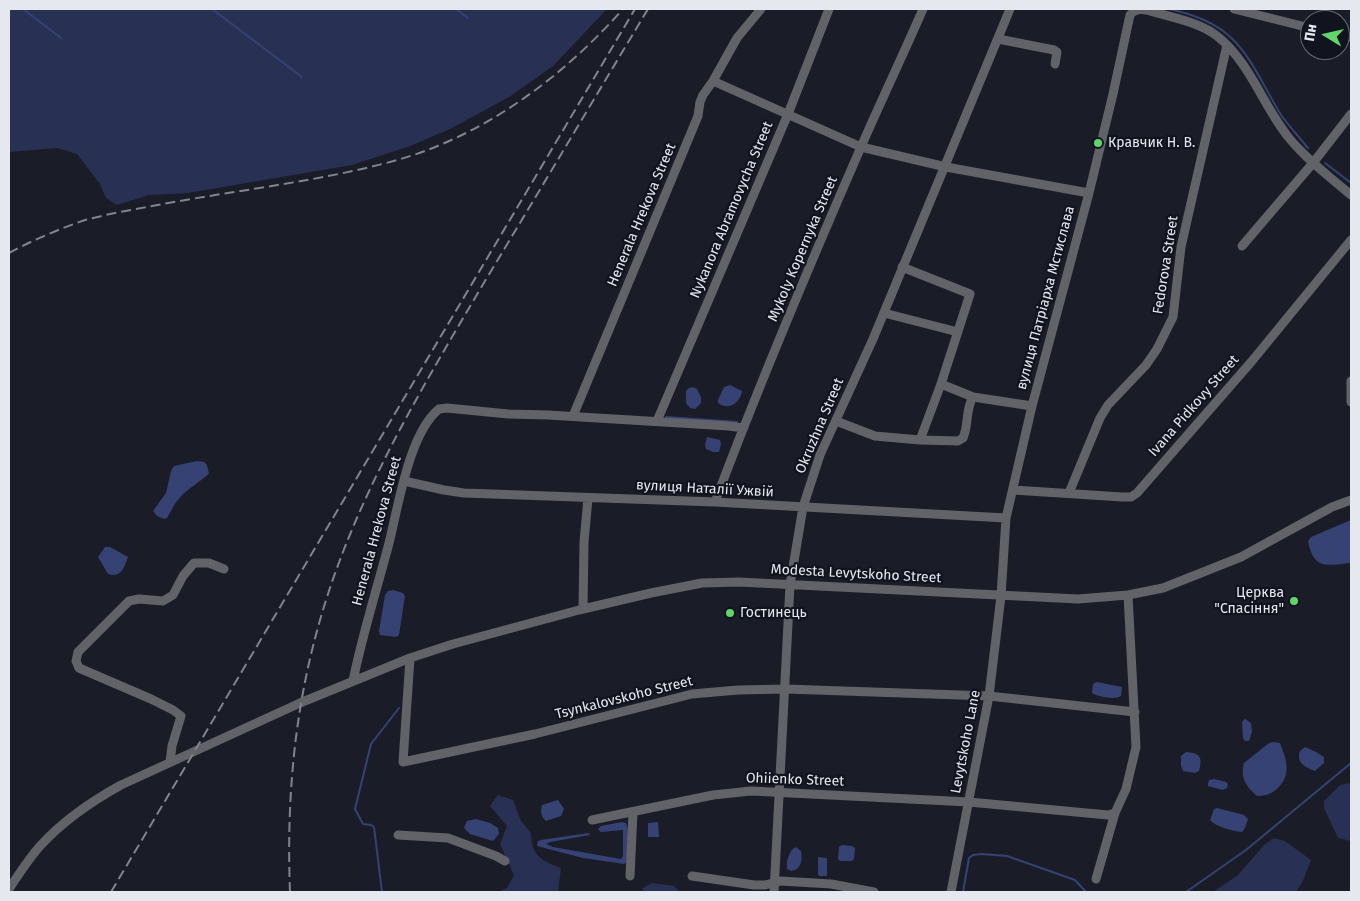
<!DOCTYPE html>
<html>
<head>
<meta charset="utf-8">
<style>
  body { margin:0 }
  #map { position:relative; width:1360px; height:901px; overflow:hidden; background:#1a1d27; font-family:"Fira Sans",sans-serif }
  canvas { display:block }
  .frame { position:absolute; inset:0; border:10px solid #e6e8f0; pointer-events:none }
  .north { position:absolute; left:1300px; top:10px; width:50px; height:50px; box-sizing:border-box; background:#11141e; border:1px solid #666972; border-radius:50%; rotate:279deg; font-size:14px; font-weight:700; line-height:20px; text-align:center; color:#e6e8f0 }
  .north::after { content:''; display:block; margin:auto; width:18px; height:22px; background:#5fd56b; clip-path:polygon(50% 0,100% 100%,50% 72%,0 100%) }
</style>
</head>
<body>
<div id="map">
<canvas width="1360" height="901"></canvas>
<div class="frame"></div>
<div class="north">Пн</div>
</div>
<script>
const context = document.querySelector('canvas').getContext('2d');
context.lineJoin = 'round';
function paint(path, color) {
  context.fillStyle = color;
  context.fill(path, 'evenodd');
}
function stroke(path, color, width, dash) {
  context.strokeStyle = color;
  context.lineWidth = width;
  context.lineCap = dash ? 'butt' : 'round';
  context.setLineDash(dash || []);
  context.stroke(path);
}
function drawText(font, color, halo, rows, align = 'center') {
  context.font = font + ' "Fira Sans",sans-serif';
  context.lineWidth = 4.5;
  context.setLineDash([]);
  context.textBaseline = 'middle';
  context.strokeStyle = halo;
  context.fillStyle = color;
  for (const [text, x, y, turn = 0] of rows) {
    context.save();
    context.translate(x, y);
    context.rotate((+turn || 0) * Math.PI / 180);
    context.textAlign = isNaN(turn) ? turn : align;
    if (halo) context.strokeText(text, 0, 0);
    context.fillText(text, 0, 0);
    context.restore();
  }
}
const green = new Path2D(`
  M 9,9 L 607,9 L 553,66 L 509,97 L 450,129 L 410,146 L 352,165 L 188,193 L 149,195 L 117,205 L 106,198 L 100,184 L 77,154 L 57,148 L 9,152 Z
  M 1351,783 L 1351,841 L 1338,838 L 1324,808 L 1324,801 L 1340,785 Z
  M 498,795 L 513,800 L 521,821 L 531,833 C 531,856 542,861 561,868 L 558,892 L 498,892 L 507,888 L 514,875 L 500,844 L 507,826 L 490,806 Z
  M 1274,838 L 1285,841 L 1311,860 L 1302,883 L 1296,892 L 1213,892 L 1238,875 L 1265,844 Z
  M 652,883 L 674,886 L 680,892 L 642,892 L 643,888 Z`);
const water = new Path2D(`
  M 730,385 L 742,391 C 740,403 729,411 718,403 L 718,400 L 724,387 Z
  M 693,387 L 697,389 L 701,397 L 701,403 L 695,409 L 690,408 L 686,403 L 686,391 L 689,388 Z
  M 707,437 L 720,440 L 721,444 L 719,452 L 713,452 L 706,449 L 705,445 Z
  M 197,461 L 204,462 L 207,465 L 209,474 L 184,493 L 176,502 L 167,518 L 164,519 L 157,516 L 153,511 L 166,493 L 171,471 L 174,466 Z
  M 1351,520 L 1351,563 C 1327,565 1314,571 1308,541 L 1311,537 Z
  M 105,547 L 110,547 L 128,557 C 124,568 121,578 108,574 L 98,557 Z
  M 393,590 L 403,593 L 405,596 L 399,635 L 396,637 L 380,635 L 379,631 L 385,595 L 388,591 Z
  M 1097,682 L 1122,687 L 1121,696 C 1115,700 1099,697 1092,693 L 1093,684 Z
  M 1245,719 L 1251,723 L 1252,732 L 1249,741 L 1245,741 L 1243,738 L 1242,722 Z
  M 1274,742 L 1280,743 C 1282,749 1285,755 1286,762 C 1290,780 1275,797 1257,796 C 1246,786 1240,778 1244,763 L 1269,743 Z
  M 1305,747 L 1316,752 L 1324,757 L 1324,763 L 1315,771 C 1304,767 1296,762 1300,751 Z
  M 1186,752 C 1200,753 1203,757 1199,771 L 1195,773 L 1183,771 L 1181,766 L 1181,756 Z
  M 1214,779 L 1226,782 L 1228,784 L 1227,788 L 1223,790 L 1208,786 L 1208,783 L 1209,780 Z
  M 558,800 L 564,809 L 561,816 L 546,821 C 541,816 540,812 542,805 Z
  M 1217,808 L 1244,815 L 1248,819 L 1245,828 L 1242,832 C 1232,831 1216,827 1210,820 L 1214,809 Z
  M 476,819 L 490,823 L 498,828 L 499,834 L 493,841 L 470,834 L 464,828 L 467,821 Z
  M 622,822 L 626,823 C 630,835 629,851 626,863 L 624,864 L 583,858 L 537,846 L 538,841 L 541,840 L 589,833 L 590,835 L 550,842 L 546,844 L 553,847 L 621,859 L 623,856 L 623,830 L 601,832 L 598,829 L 601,826 Z
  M 658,822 L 659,837 L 648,837 L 648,823 Z
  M 842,845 L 852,846 L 855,848 L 854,859 L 852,861 L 840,861 L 838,859 L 839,847 Z
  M 796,847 L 801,851 C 803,860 801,870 791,871 L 787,869 C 786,861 789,850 796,847 Z
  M 818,857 L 826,858 L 827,859 L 827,876 L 819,876 L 818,874 Z`);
const stream = new Path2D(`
  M 23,9 L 61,38
  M 212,9 L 302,77
  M 456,9 L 468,18
  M 1169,9 C 1241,24 1247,58 1281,115 C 1289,126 1299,137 1308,148
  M 1325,163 L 1351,183
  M 666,417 L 737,422
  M 382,892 L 374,827 L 371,825 L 363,824 L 355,809 L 371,744 L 399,708
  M 963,892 L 969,858 L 973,855 L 982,854 L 1007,856 L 1075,880 L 1086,892
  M 1186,892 L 1246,850 L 1351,763`);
const street = new Path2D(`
  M 1234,9 L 1310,28
  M 1340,35 L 1351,37
  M 998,39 L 1054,50 L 1057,52 L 1055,64
  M 713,81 L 861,147 L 946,167 L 1089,193
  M 1242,246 L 1313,163 L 1351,114
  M 902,267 L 970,294 L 941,384
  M 884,313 L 958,332
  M 1351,381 L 1351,402
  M 573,416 L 698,116 L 700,102 L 703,95 L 713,81 L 737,38 L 761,9
  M 657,421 L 788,114 L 829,9
  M 836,421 L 875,436 L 920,440 L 941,384 L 973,397 L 1032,406
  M 920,440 L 958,441 L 963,438 C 969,425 965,410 973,397
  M 404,481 L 444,490 L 464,493 L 715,502 L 1006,518
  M 1013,490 L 1122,497 L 1131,497 L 1137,493 L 1252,361 L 1351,240
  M 1069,493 L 1100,418 L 1108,405 L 1146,365 L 1157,349 L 1173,317 L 1181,247 L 1227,45
  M 715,502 C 760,382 810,264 861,147 C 881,101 903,55 923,9
  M 583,609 L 584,542 L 588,498
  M 410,658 L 403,762 L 535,734 L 692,694 L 738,690 L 786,689 L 989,696 L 1135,712
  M 353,681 C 362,636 376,592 388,547 C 398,510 408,434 439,409 L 447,408 L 508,414 L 548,415 L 729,426 L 743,428
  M 170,762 L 172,746 L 181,716 L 173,710 L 151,699 L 79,668 L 76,661 L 78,652 L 129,601 L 139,599 L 163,601 L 173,595 L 183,576 L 194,563 L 209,563 L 224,569
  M 592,820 L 713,795 L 751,791 L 969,802 L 1108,815 L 1115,813 L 1126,789 L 1136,747 L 1128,595
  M 398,835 L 448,838 L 496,856 L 505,861
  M 630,876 L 633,813
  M 692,876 L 754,885 L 765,885 L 781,881 L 831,884 L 874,892
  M 1096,879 L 1115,813
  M 9,889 C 19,874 29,858 41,845 C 64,820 92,801 121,785 L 300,703 L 410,658 L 453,644 L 579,610 L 651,593 L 702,583 L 739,582 L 1078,599 L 1128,595 L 1163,588 L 1241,557 L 1332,507 L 1351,500
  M 774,892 L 790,585 L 803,507 L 820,455 L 873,339 L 1010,9
  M 951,892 L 989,696 L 1001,596 L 1006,518 L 1032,406 L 1089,193 L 1113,94 L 1130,15 C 1137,5 1150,11 1161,14 C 1179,19 1202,24 1217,36 C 1250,62 1263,106 1289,138 C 1307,160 1330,177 1351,195`);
const rail = new Path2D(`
  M 9,253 C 33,240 59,229 85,220 C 111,213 137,209 163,204 C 238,190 315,182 390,162 C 481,138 561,79 623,9
  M 111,892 L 635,9
  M 290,892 C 286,790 296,692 328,594 C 364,483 426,381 485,281 C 540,190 594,99 648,9`);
const markers = [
  [1098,143,5,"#5fd56b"],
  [1294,601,5,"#5fd56b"],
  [730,613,5,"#5fd56b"]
];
const poiNames = [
  ["Кравчик Н. В.",1108,143],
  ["Церква",1284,593,"right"],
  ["\"Спасіння\"",1284,609,"right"],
  ["Гостинець",740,613]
];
const streetNames = [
  ["Nykanora Abramovycha Street",732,210,-67],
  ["Henerala Hrekova Street",642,215,-67],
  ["Mykoly Kopernyka Street",803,249,-67],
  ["Fedorova Street",1166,265,-81],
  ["вулиця Патріарха Мстислава",1046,298,-75],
  ["Ivana Pidkovy Street",1194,406,-49],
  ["Okruzhna Street",820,426,-67],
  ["вулиця Наталії Ужвій",705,489,3],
  ["Henerala Hrekova Street",377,531,-75],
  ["Modesta Levytskoho Street",856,574,3],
  ["Tsynkalovskoho Street",624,698,-14],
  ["Levytskoho Lane",966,742,-79],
  ["Ohiienko Street",795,780,2]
];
paint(green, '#283154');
paint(water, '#364273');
stroke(stream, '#364273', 2);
stroke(street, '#626369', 9);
stroke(rail, '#81848d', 2, [10, 5]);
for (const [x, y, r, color] of markers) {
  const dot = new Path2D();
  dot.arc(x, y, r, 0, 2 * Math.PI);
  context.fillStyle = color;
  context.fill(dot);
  stroke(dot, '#11141e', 2);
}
drawText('14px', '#e6e8f0', '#11141e', poiNames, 'left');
drawText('14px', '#e6e8f0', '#11141e', streetNames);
</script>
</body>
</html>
